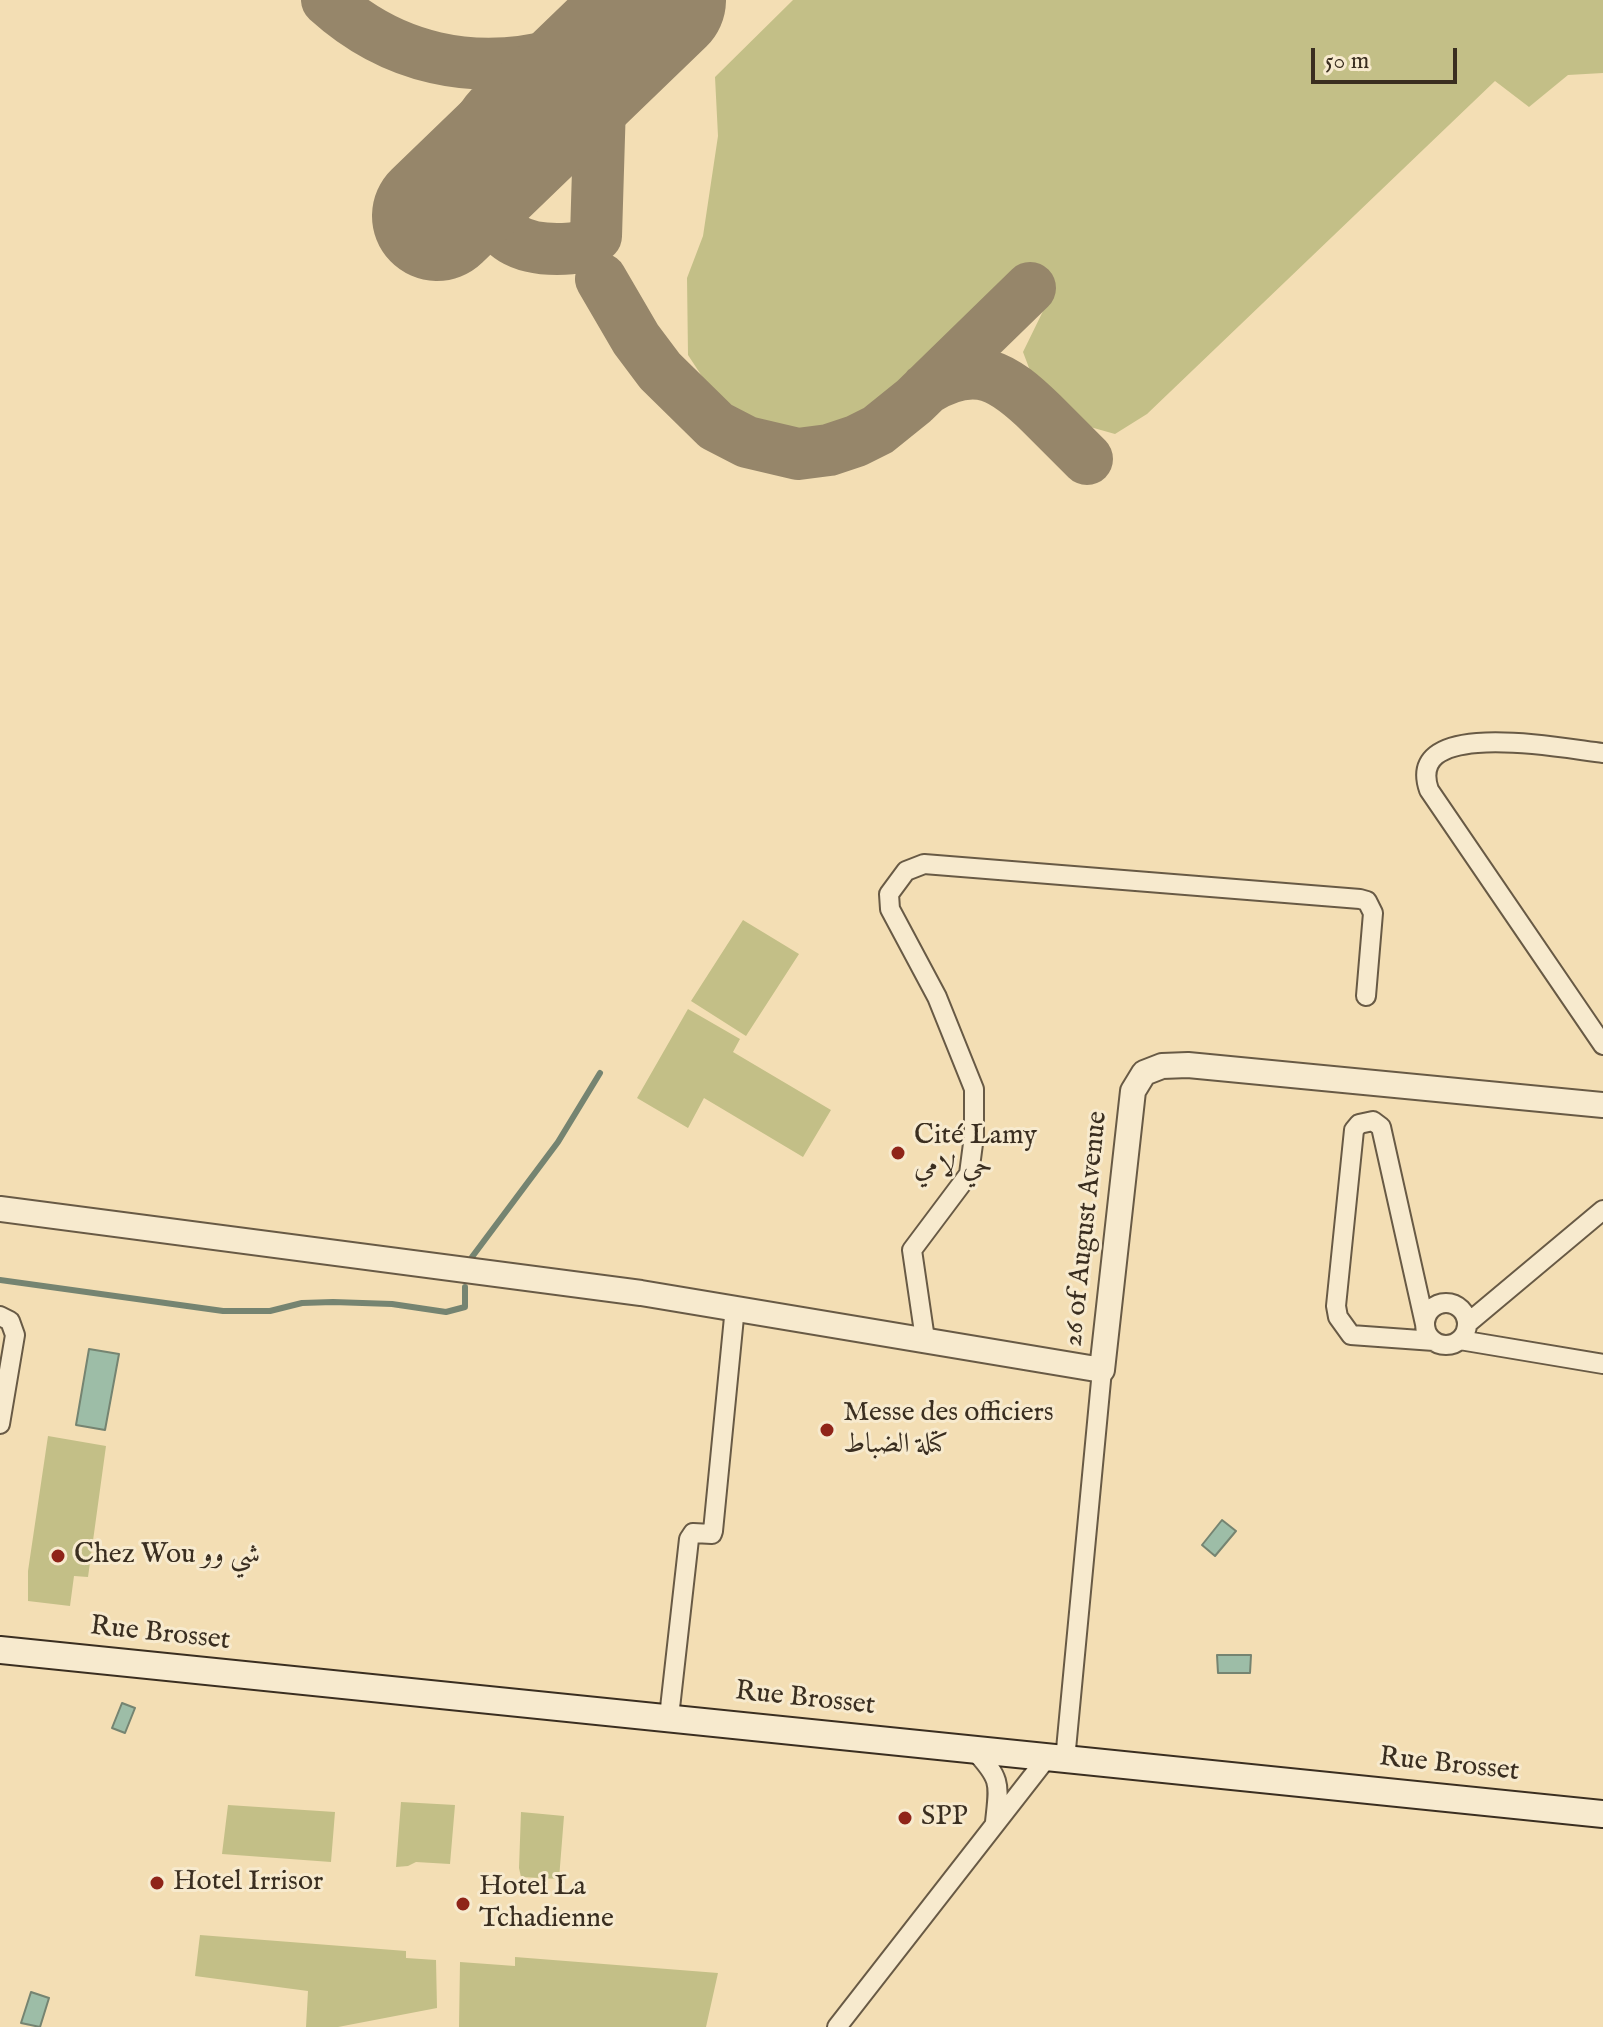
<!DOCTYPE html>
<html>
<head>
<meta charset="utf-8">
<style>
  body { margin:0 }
  #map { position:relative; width:1603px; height:2027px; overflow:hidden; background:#f3deb4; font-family:"IM FELL English",serif }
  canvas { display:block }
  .scale { position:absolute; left:1311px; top:48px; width:146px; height:36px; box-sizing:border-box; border:4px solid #3a2e20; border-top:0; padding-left:10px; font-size:24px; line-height:28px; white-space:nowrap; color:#3a2e20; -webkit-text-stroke:6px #f7eace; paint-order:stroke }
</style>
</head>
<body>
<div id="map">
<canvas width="1603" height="2027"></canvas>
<div class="scale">50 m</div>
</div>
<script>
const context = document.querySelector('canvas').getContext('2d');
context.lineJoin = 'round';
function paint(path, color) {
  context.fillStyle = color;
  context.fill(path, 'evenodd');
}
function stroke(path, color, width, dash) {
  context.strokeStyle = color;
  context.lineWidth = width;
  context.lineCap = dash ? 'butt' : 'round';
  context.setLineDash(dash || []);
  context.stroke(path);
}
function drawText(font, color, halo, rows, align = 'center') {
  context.font = font + ' "IM FELL English",Amiri,serif';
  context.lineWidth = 6;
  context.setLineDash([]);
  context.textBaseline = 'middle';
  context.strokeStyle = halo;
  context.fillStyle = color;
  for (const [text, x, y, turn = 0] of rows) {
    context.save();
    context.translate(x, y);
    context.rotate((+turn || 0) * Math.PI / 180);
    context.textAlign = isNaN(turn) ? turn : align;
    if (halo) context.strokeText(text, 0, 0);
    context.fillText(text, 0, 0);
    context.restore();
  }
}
const green = new Path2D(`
  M 793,0 L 1603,0 L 1603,73 L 1568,75 L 1529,107 L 1495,81 L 1147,414 L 1115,434 L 1076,423 L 1037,389 L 1023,352 L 1045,307 L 1018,273 L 901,388 L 843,425 L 785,437 L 724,410 L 688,355 L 687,278 L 703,236 L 718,136 L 715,77 Z
  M 743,920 L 799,954 L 746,1036 L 691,1001 Z
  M 688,1009 L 740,1039 L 733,1052 L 831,1110 L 803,1157 L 704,1098 L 688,1128 L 637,1098 Z
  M 48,1436 L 106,1446 L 88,1577 L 74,1576 L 70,1606 L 28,1601 L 28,1571 Z
  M 401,1802 L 455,1805 L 450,1864 L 416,1862 L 408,1866 L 396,1867 Z
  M 228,1805 L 335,1812 L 331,1862 L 222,1854 Z
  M 521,1812 L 564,1816 L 559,1879 L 521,1877 L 519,1868 Z
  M 200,1935 L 406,1951 L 406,1958 L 436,1960 L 437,2008 L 338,2027 L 306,2027 L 308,1991 L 195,1976 Z
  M 515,1957 L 718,1973 L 706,2027 L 459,2027 L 460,1962 L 515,1966 Z`);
const water = new Path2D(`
  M 89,1349 L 119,1354 L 105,1430 L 76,1425 Z
  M 1222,1520 L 1236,1531 L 1215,1556 L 1202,1545 Z
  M 1217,1655 L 1251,1655 L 1250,1673 L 1218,1673 Z
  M 122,1703 L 135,1708 L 125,1733 L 112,1728 Z
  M 31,1992 L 49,1998 L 40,2027 L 21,2023 Z`);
const stream = new Path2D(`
  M 472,1257 L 558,1142 L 600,1073
  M 0,1280 L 223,1311 L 270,1311 L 302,1303 L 333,1302 L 392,1304 L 446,1312 L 465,1307 L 465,1287`);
const taxiway = new Path2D(`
  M 327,0 C 392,59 474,77 559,54
  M 579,80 C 561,79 540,76 523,83 C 487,99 456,145 470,184 C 472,191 478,199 482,205 C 502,237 519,249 557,249 C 573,249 585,248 596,236 L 600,104 C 608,55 631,37 661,0
  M 601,279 L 636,339 L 660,371 L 716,426 L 747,442 L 798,454 L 829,450 L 856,441 L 878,430 L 914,401 L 1030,288
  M 926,389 C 977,358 1004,377 1042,414 C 1057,429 1072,444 1087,459`);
const runway = new Path2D(`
  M 437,216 L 661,0`);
const minor = new Path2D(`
  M 1603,753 C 1570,750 1403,715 1429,790 L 1603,1045
  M1425 1324a21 21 0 1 1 42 0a21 21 0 1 1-42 0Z
  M 0,1316 L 10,1321 L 15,1335 L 0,1424
  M 1468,1323 L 1603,1210
  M 1425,1324 L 1381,1127 L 1373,1121 L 1359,1124 L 1354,1130 L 1336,1306 L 1338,1317 L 1351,1335 L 1434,1341
  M 925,1339 L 912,1250 L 969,1174 L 974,1136 L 974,1089 L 937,997 L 890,909 L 889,894 L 906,871 L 924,864 L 1360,899 L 1367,901 L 1373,913 L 1366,996
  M 1460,1340 L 1603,1364
  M 669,1717 L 689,1539 L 693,1533 L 712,1534 L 713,1531 L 735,1307
  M 975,1751 C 1002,1780 999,1784 995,1822
  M 1065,1760 L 1102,1370
  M 837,2027 L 1046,1759`);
const tertiary = new Path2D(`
  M 0,1209 L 641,1293 L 1102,1370 L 1133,1091 L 1144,1073 L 1162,1066 L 1188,1065 L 1603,1105`);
const secondary = new Path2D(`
  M 0,1650 L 1603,1814`);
const markers = [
  [898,1153,8,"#8f2418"],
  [827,1430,8,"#8f2418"],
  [58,1556,8,"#8f2418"],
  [905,1818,8,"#8f2418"],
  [157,1883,8,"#8f2418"],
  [463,1904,8,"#8f2418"]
];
const poiNames = [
  ["Cité Lamy",914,1137],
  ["حي لامي",914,1169],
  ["Messe des officiers",843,1414],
  ["كتلة الضباط",843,1446],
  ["Chez Wou شي وو",74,1556],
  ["SPP",921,1818],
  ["Hotel Irrisor",173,1883],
  ["Hotel La",479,1888],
  ["Tchadienne",479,1920]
];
const streetNames = [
  ["26 of August Avenue",1087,1229,-84],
  ["Rue Brosset",160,1635,6],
  ["Rue Brosset",805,1700,6],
  ["Rue Brosset",1449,1766,6]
];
paint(green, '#c3bf87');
paint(water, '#9dbda7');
stroke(water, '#758471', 2);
stroke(stream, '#758471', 6);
stroke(taxiway, '#96866a', 52);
stroke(runway, '#96866a', 130);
stroke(minor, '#685a45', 22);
stroke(tertiary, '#685a45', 28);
stroke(secondary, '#3a2e20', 30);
stroke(minor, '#f7eace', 18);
stroke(tertiary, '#f7eace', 24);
stroke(secondary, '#f7eace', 26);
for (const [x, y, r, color] of markers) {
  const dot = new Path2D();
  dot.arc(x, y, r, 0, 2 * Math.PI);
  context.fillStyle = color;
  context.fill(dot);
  stroke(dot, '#f7eace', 3);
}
drawText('28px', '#3a2e20', '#f7eace', poiNames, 'left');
drawText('28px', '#3a2e20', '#f7eace', streetNames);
</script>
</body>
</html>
